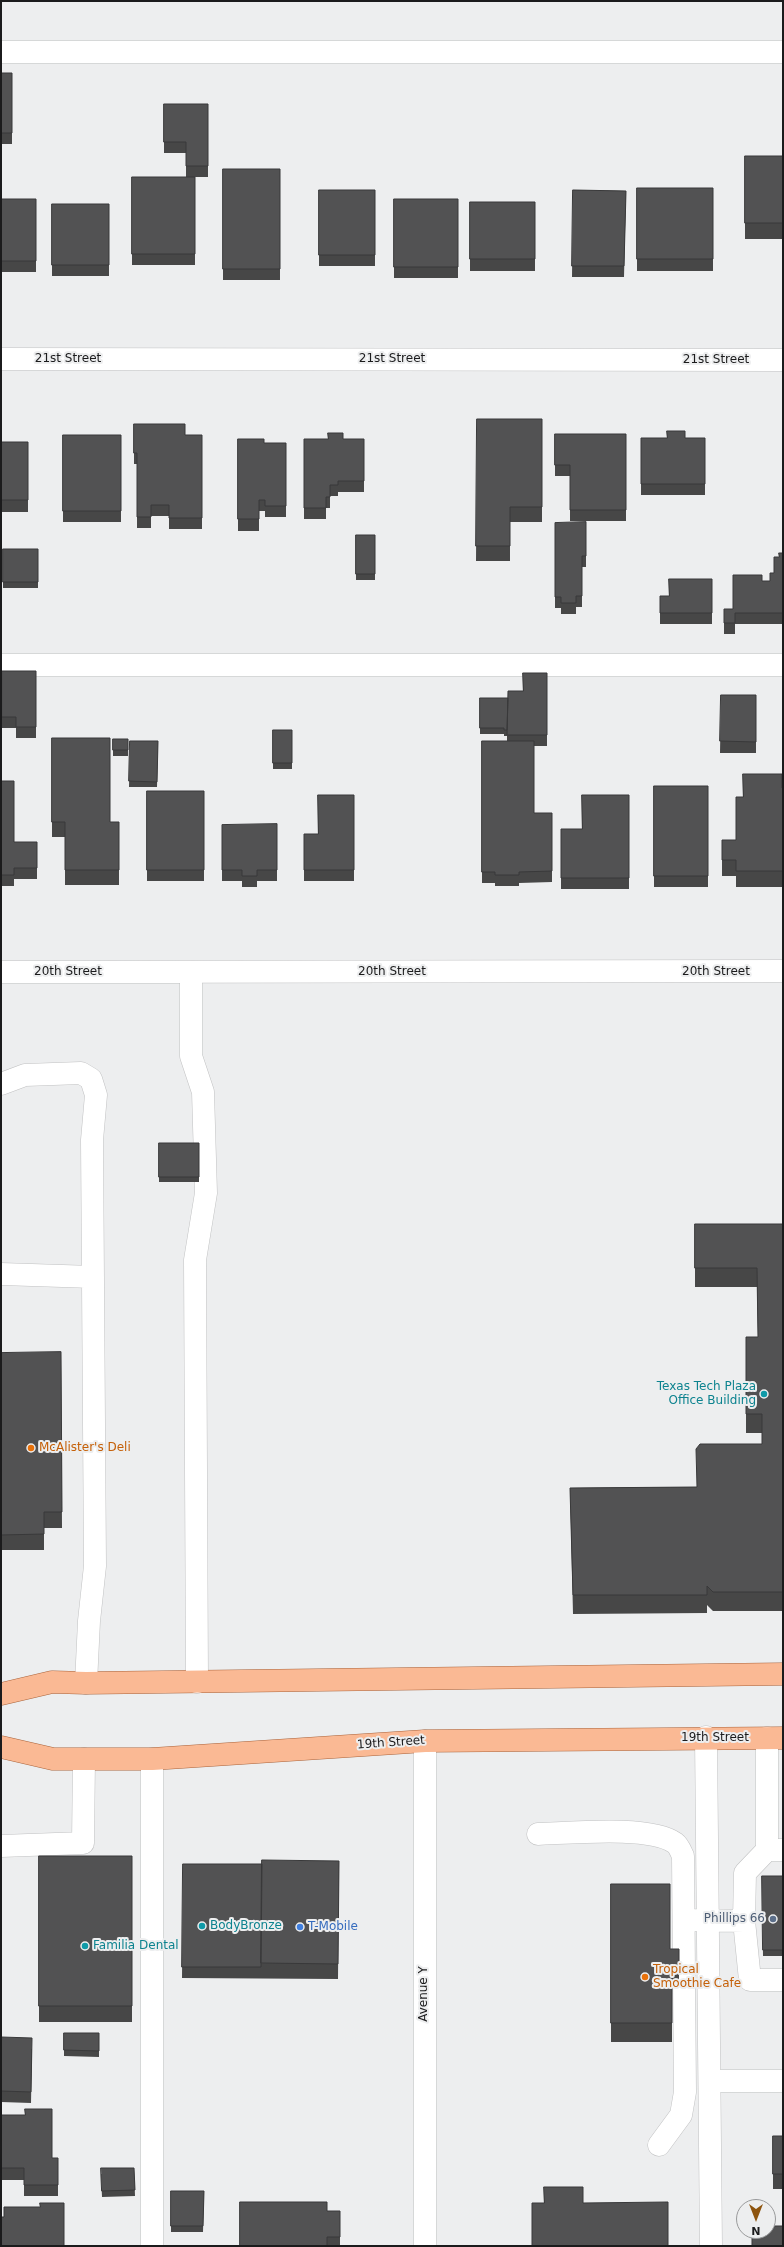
<!DOCTYPE html>
<html>
<head>
<meta charset="utf-8">
<style>
  body { margin:0 }
  #map { position:relative; width:784px; height:2247px; overflow:hidden; background:#edeeef; font-family:"DejaVu Sans",sans-serif }
  canvas { display:block }
  .frame { position:absolute; inset:0; border:2px solid #1b1b1c; pointer-events:none }
  .north { position:absolute; left:736px; top:2199px; width:40px; height:40px; box-sizing:border-box; background:#edeeef; border:1px solid #999a9b; border-radius:50%; rotate:180deg; font-size:11px; font-weight:700; line-height:16px; text-align:center; color:#1b1b1c }
  .north::after { content:''; display:block; margin:auto; width:14px; height:18px; background:#8e550f; clip-path:polygon(50% 0,100% 100%,50% 72%,0 100%) }
</style>
</head>
<body>
<div id="map">
<canvas width="784" height="2247"></canvas>
<div class="frame"></div>
<div class="north">N</div>
</div>
<script>
const context = document.querySelector('canvas').getContext('2d');
context.lineJoin = 'round';
function stroke(path, color, width, dash) {
  context.strokeStyle = color;
  context.lineWidth = width;
  context.lineCap = dash ? 'butt' : 'round';
  context.setLineDash(dash || []);
  context.stroke(path);
}
function paint(path, color) {
  context.fillStyle = color;
  context.fill(path, 'evenodd');
}
function drawText(font, color, halo, rows, align = 'center') {
  context.font = font + ' "DejaVu Sans",sans-serif';
  context.lineWidth = 4;
  context.setLineDash([]);
  context.textBaseline = 'middle';
  context.strokeStyle = halo;
  context.fillStyle = color;
  for (const [text, x, y, turn = 0] of rows) {
    context.save();
    context.translate(x, y);
    context.rotate((+turn || 0) * Math.PI / 180);
    context.textAlign = isNaN(turn) ? turn : align;
    if (halo) context.strokeText(text, 0, 0);
    context.fillText(text, 0, 0);
    context.restore();
  }
}
const minor = new Path2D(`
  M 1,52 L 783,52
  M 1,359 L 783,360
  M 1,665 L 783,665
  M 1,972 L 783,971
  M 191,972 L 191,1056 L 203,1092 L 206,1193 L 195,1260 L 197,1682
  M 1,1084 L 25,1075 L 81,1073 L 91,1079 L 96,1095 L 92,1140 L 95,1566 L 89,1621 L 86,1683
  M 1,1274 L 93,1277
  M 706,1737 L 711,2246
  M 767,1738 L 767,1850 L 783,1850
  M 152,1759 L 152,2246
  M 538,1834 C 570,1833 651,1825 675,1843 C 679,1846 681,1852 683,1856 L 685,2092 L 681,2115 L 659,2145
  M 1,1846 L 83,1843 L 84,1759
  M 694,1920 L 744,1921 L 750,1980 L 783,1980
  M 744,1921 L 745,1873 L 767,1850
  M 710,2081 L 783,2081
  M 425,2246 L 425,1741`);
const major = new Path2D(`
  M 1,1694 L 52,1682 L 86,1683 L 783,1674
  M 1,1747 L 53,1759 L 152,1759 L 425,1741 L 783,1738`);
const wall = new Path2D(`
  M 1,73 L 12,73 L 12,144 L 1,144 Z
  M 164,104 L 208,104 L 208,177 L 186,177 L 186,153 L 164,153 Z
  M 745,156 L 783,156 L 783,239 L 745,239 Z
  M 223,169 L 280,169 L 280,280 L 223,280 Z
  M 132,177 L 195,177 L 195,265 L 132,265 Z
  M 637,188 L 713,188 L 713,271 L 637,271 Z
  M 319,190 L 375,190 L 375,266 L 319,266 Z
  M 573,190 L 626,191 L 624,277 L 572,277 Z
  M 1,199 L 36,199 L 36,272 L 1,272 Z
  M 394,199 L 458,199 L 458,278 L 394,278 Z
  M 470,202 L 535,202 L 535,271 L 470,271 Z
  M 52,204 L 109,204 L 109,276 L 52,276 Z
  M 477,419 L 542,419 L 542,522 L 510,522 L 510,561 L 476,561 Z
  M 134,424 L 185,435 L 202,435 L 202,529 L 169,529 L 169,516 L 151,516 L 151,528 L 137,528 L 137,464 L 134,464 Z
  M 555,434 L 626,434 L 626,521 L 570,521 L 570,476 L 555,476 Z
  M 63,435 L 121,435 L 121,522 L 63,522 Z
  M 641,438 L 705,438 L 705,495 L 641,495 Z
  M 238,439 L 264,443 L 286,443 L 286,517 L 265,517 L 265,511 L 259,511 L 259,531 L 238,531 Z
  M 304,439 L 364,439 L 364,492 L 338,492 L 338,496 L 330,496 L 330,508 L 326,508 L 326,519 L 304,519 Z
  M 1,442 L 28,442 L 28,512 L 1,512 Z
  M 586,522 L 586,567 L 582,567 L 582,607 L 576,607 L 576,614 L 561,614 L 561,608 L 555,608 L 555,523 Z
  M 356,535 L 375,535 L 375,580 L 356,580 Z
  M 3,549 L 38,549 L 38,588 L 3,588 Z
  M 783,553 L 783,624 L 735,624 L 735,634 L 724,634 L 724,609 L 733,609 L 762,581 L 770,581 L 774,573 L 779,557 Z
  M 712,579 L 712,624 L 660,624 L 660,596 L 669,596 Z
  M 2,671 L 36,671 L 36,738 L 16,738 L 16,728 L 2,728 Z
  M 547,673 L 547,746 L 534,746 L 534,813 L 552,813 L 552,882 L 519,883 L 519,886 L 495,886 L 495,883 L 482,883 L 482,741 L 507,741 L 507,736 L 504,736 L 504,734 L 480,734 L 480,698 L 508,698 L 523,691 Z
  M 721,695 L 756,695 L 756,753 L 720,753 Z
  M 273,730 L 292,730 L 292,769 L 273,769 Z
  M 52,738 L 110,822 L 119,822 L 119,885 L 65,885 L 65,837 L 52,837 Z
  M 113,739 L 128,739 L 128,756 L 113,756 Z
  M 130,741 L 158,741 L 157,787 L 129,787 Z
  M 1,781 L 14,842 L 37,842 L 37,879 L 14,879 L 14,886 L 1,886 Z
  M 654,786 L 708,786 L 708,887 L 654,887 Z
  M 782,788 L 783,788 L 783,887 L 736,887 L 736,876 L 722,876 L 722,840 L 736,840 L 743,797 Z
  M 147,791 L 204,791 L 204,881 L 147,881 Z
  M 354,795 L 354,881 L 304,881 L 304,834 L 318,834 Z
  M 629,795 L 629,889 L 561,889 L 561,829 L 582,829 Z
  M 277,824 L 277,881 L 257,881 L 257,887 L 242,887 L 242,881 L 222,881 L 222,825 Z
  M 159,1143 L 199,1143 L 199,1182 L 159,1182 Z
  M 695,1224 L 783,1224 L 783,1611 L 713,1611 L 707,1605 L 707,1613 L 573,1614 L 570,1488 L 697,1487 L 762,1444 L 762,1433 L 746,1433 L 746,1337 L 758,1337 L 757,1287 L 695,1287 Z
  M 61,1352 L 62,1528 L 44,1528 L 44,1550 L 1,1550 L 1,1353 Z
  M 39,1856 L 132,1856 L 132,2022 L 39,2022 Z
  M 339,1861 L 338,1979 L 182,1978 L 183,1864 L 262,1864 Z
  M 762,1876 L 783,1876 L 783,1956 L 763,1956 Z
  M 611,1884 L 670,1949 L 679,1949 L 679,1986 L 672,1986 L 672,2042 L 611,2042 Z
  M 64,2033 L 99,2033 L 99,2057 L 64,2056 Z
  M 1,2037 L 32,2049 L 31,2103 L 1,2102 Z
  M 1,2115 L 52,2158 L 58,2158 L 58,2196 L 24,2196 L 24,2180 L 1,2180 Z
  M 773,2136 L 783,2136 L 783,2189 L 773,2189 Z
  M 134,2168 L 135,2196 L 102,2197 L 101,2174 Z
  M 171,2191 L 204,2191 L 203,2232 L 171,2232 Z
  M 327,2211 L 340,2211 L 340,2246 L 240,2246 Z`);
const building = new Path2D(`
  M 1,73 L 12,73 L 12,133 L 1,133 Z
  M 164,104 L 208,104 L 208,166 L 186,166 L 186,142 L 164,142 Z
  M 745,156 L 783,156 L 783,223 L 745,223 Z
  M 223,169 L 280,169 L 280,269 L 223,269 Z
  M 132,177 L 195,177 L 195,254 L 132,254 Z
  M 637,188 L 713,188 L 713,259 L 637,259 Z
  M 319,190 L 375,190 L 375,255 L 319,255 Z
  M 573,190 L 626,191 L 624,266 L 572,266 Z
  M 1,199 L 36,199 L 36,261 L 1,261 Z
  M 394,199 L 458,199 L 458,267 L 394,267 Z
  M 470,202 L 535,202 L 535,259 L 470,259 Z
  M 52,204 L 109,204 L 109,265 L 52,265 Z
  M 477,419 L 542,419 L 542,507 L 510,507 L 510,546 L 476,546 Z
  M 134,424 L 185,424 L 185,435 L 202,435 L 202,518 L 169,518 L 169,505 L 151,505 L 151,517 L 137,517 L 137,453 L 134,453 Z
  M 667,431 L 685,431 L 685,438 L 705,438 L 705,484 L 641,484 L 641,438 L 667,438 Z
  M 328,433 L 343,433 L 343,439 L 364,439 L 364,481 L 338,481 L 338,485 L 330,485 L 330,497 L 326,497 L 326,508 L 304,508 L 304,439 L 328,439 Z
  M 555,434 L 626,434 L 626,510 L 570,510 L 570,465 L 555,465 Z
  M 63,435 L 121,435 L 121,511 L 63,511 Z
  M 238,439 L 264,439 L 264,443 L 286,443 L 286,506 L 265,506 L 265,500 L 259,500 L 259,519 L 238,519 Z
  M 1,442 L 28,442 L 28,500 L 1,500 Z
  M 586,522 L 586,556 L 582,556 L 582,596 L 576,596 L 576,603 L 561,603 L 561,597 L 555,597 L 555,523 Z
  M 356,535 L 375,535 L 375,574 L 356,574 Z
  M 3,549 L 38,549 L 38,582 L 3,582 Z
  M 779,553 L 783,553 L 783,613 L 735,613 L 735,623 L 724,623 L 724,609 L 733,609 L 733,575 L 762,575 L 762,581 L 770,581 L 770,573 L 774,573 L 774,557 L 779,557 Z
  M 669,579 L 712,579 L 712,613 L 660,613 L 660,596 L 669,596 Z
  M 2,671 L 36,671 L 36,727 L 16,727 L 16,717 L 2,717 Z
  M 523,673 L 547,673 L 547,735 L 507,735 L 508,691 L 523,691 Z
  M 721,695 L 756,695 L 756,742 L 720,741 Z
  M 480,698 L 508,698 L 507,730 L 504,730 L 504,728 L 480,728 Z
  M 273,730 L 292,730 L 292,763 L 273,763 Z
  M 52,738 L 110,738 L 110,822 L 119,822 L 119,870 L 65,870 L 65,822 L 52,822 Z
  M 113,739 L 128,739 L 128,750 L 113,750 Z
  M 130,741 L 158,741 L 157,782 L 129,781 Z
  M 482,741 L 534,741 L 534,813 L 552,813 L 552,871 L 519,872 L 519,875 L 495,875 L 495,872 L 482,872 Z
  M 743,774 L 782,774 L 782,788 L 783,788 L 783,871 L 736,871 L 736,860 L 722,860 L 722,840 L 736,840 L 736,797 L 743,797 Z
  M 1,781 L 14,781 L 14,842 L 37,842 L 37,868 L 14,868 L 14,875 L 1,875 Z
  M 654,786 L 708,786 L 708,876 L 654,876 Z
  M 147,791 L 204,791 L 204,870 L 147,870 Z
  M 318,795 L 354,795 L 354,870 L 304,870 L 304,834 L 318,834 Z
  M 582,795 L 629,795 L 629,878 L 561,878 L 561,829 L 582,829 Z
  M 277,824 L 277,870 L 257,870 L 257,876 L 242,876 L 242,870 L 222,870 L 222,825 Z
  M 159,1143 L 199,1143 L 199,1177 L 159,1177 Z
  M 695,1224 L 783,1224 L 783,1592 L 713,1592 L 707,1586 L 707,1595 L 573,1595 L 570,1488 L 697,1487 L 696,1449 L 700,1444 L 762,1444 L 762,1414 L 746,1414 L 746,1337 L 758,1337 L 757,1268 L 695,1268 Z
  M 61,1352 L 62,1512 L 44,1512 L 44,1534 L 1,1535 L 1,1353 Z
  M 39,1856 L 132,1856 L 132,2006 L 39,2006 Z
  M 262,1860 L 339,1861 L 338,1964 L 261,1963 Z
  M 183,1864 L 262,1864 L 261,1967 L 182,1967 Z
  M 762,1876 L 783,1876 L 783,1950 L 763,1950 Z
  M 611,1884 L 670,1884 L 670,1949 L 679,1949 L 679,1968 L 672,1968 L 672,2023 L 611,2023 Z
  M 64,2033 L 99,2033 L 99,2051 L 64,2050 Z
  M 1,2037 L 32,2038 L 31,2092 L 1,2091 Z
  M 25,2109 L 52,2109 L 52,2158 L 58,2158 L 58,2185 L 24,2185 L 24,2168 L 1,2168 L 1,2115 L 25,2115 Z
  M 773,2136 L 783,2136 L 783,2174 L 773,2174 Z
  M 101,2168 L 134,2168 L 135,2190 L 102,2191 Z
  M 544,2187 L 583,2187 L 583,2203 L 668,2202 L 668,2246 L 532,2246 L 532,2203 L 544,2203 Z
  M 171,2191 L 204,2191 L 203,2226 L 171,2226 Z
  M 240,2202 L 327,2202 L 327,2211 L 340,2211 L 340,2237 L 327,2237 L 327,2246 L 240,2246 Z
  M 40,2203 L 64,2203 L 64,2246 L 1,2246 L 1,2217 L 4,2217 L 4,2207 L 40,2207 Z
  M 768,2226 L 783,2226 L 783,2246 L 752,2246 L 752,2231 L 768,2231 Z`);
const markers = [
  [764,1394,4,"#0f9aa8"],
  [31,1448,4,"#e8710a"],
  [773,1919,4,"#5c6f8a"],
  [202,1926,4,"#0f9aa8"],
  [300,1927,4,"#3f7fe0"],
  [85,1946,4,"#0f9aa8"],
  [645,1977,4,"#e8710a"]
];
const streetNames = [
  ["21st Street",68,359],
  ["21st Street",392,359],
  ["21st Street",716,360],
  ["20th Street",68,972],
  ["20th Street",392,972],
  ["20th Street",716,972],
  ["19th Street",715,1738],
  ["19th Street",391,1743,-4],
  ["Avenue Y",424,1994,-90]
];
const cultureNames = [
  ["Texas Tech Plaza",756,1387,"right"],
  ["Office Building",756,1401,"right"],
  ["BodyBronze",210,1926],
  ["Familia Dental",93,1946]
];
const foodNames = [
  ["McAlister's Deli",39,1448],
  ["Tropical",653,1970],
  ["Smoothie Cafe",653,1984]
];
const serviceNames = [
  ["Phillips 66",765,1919]
];
const shopNames = [
  ["T-Mobile",308,1927]
];
stroke(minor, '#c0c1c2', 23);
stroke(major, '#a9633b', 23);
stroke(minor, '#fff', 22);
stroke(major, '#fab994', 22);
paint(wall, '#474747');
paint(building, '#525253');
stroke(building, '#39393a', 1);
for (const [x, y, r, color] of markers) {
  const dot = new Path2D();
  dot.arc(x, y, r, 0, 2 * Math.PI);
  context.fillStyle = color;
  context.fill(dot);
  stroke(dot, '#edeeef', 1.5);
}
drawText('12px', '#1b1b1c', '#edeeef', streetNames);
drawText('12px', '#0d838f', '#edeeef', cultureNames, 'left');
drawText('12px', '#c56008', '#edeeef', foodNames, 'left');
drawText('12px', '#4e5e75', '#edeeef', serviceNames, 'right');
drawText('12px', '#366cbe', '#edeeef', shopNames, 'left');
</script>
</body>
</html>
